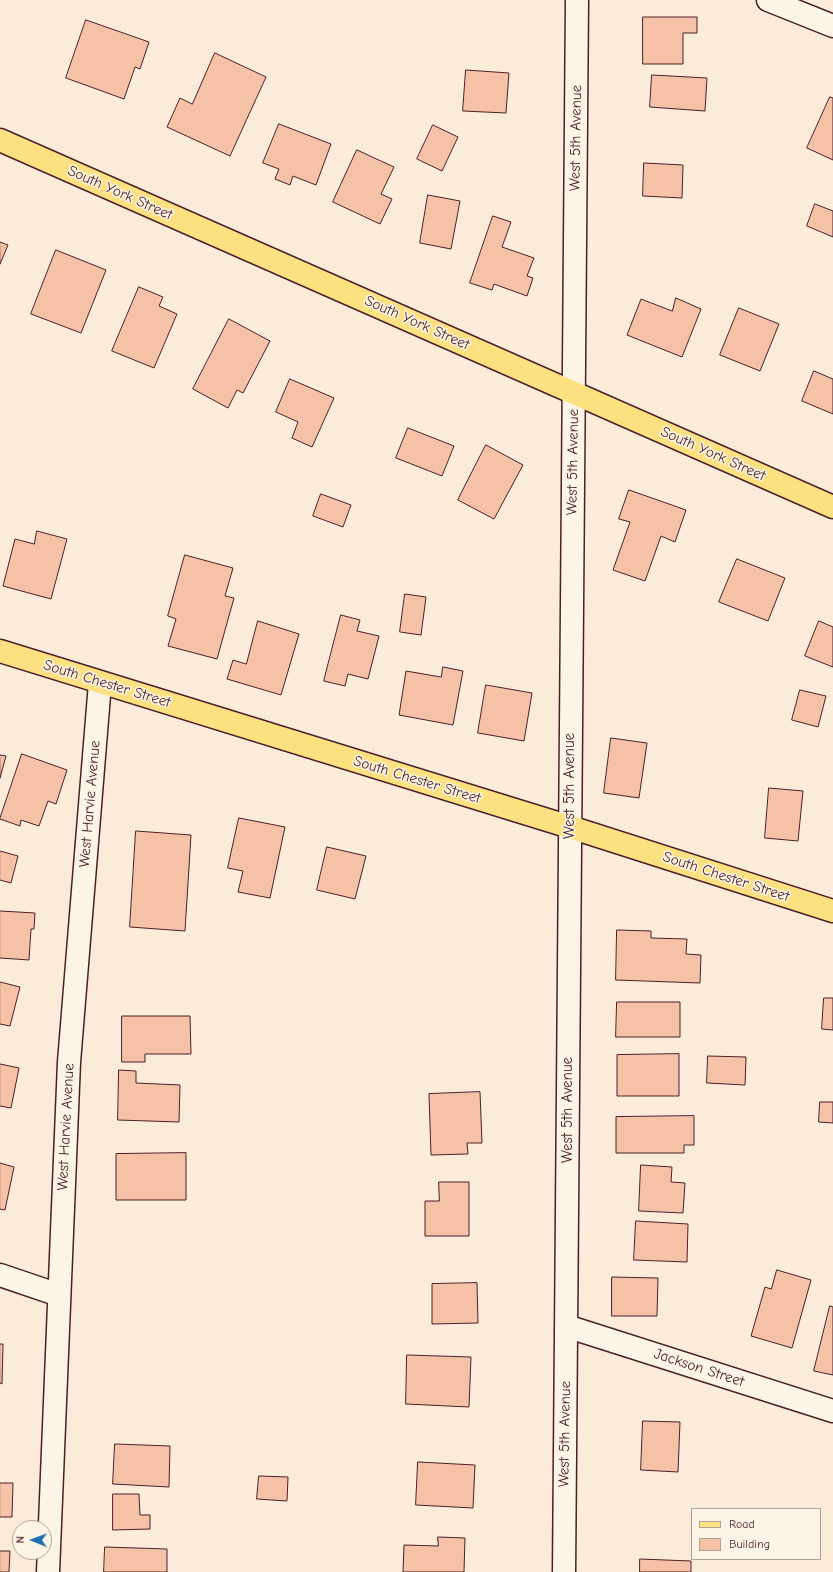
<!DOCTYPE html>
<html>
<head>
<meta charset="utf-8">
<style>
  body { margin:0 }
  #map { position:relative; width:833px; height:1572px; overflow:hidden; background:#fbebd9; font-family:"Comic Neue",sans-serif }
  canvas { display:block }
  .legend { position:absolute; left:691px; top:1508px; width:130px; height:52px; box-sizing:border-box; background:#fcf5e5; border:1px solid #b59f9b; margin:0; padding:5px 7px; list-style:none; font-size:12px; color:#4a1f2b }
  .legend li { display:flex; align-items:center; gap:8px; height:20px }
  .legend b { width:20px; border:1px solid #b59f9b }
  .north { position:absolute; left:12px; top:1520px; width:40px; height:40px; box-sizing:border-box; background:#fcf5e5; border:1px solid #b59f9b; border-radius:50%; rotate:271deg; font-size:11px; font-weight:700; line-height:16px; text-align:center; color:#4a1f2b }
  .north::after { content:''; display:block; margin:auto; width:14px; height:18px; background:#1f6fb2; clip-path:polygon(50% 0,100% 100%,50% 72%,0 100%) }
</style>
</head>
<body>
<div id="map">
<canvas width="833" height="1572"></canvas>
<ul class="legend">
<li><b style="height:5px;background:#fde080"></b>Road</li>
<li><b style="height:11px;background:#f6c2a7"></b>Building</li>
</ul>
<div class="north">N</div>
</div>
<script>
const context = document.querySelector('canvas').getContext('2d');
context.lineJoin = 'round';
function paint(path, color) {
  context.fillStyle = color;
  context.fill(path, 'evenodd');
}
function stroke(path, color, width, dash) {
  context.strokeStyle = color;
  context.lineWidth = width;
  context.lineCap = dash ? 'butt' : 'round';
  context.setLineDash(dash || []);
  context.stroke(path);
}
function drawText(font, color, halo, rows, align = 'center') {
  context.font = font + ' "Comic Neue",sans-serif';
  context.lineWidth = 3;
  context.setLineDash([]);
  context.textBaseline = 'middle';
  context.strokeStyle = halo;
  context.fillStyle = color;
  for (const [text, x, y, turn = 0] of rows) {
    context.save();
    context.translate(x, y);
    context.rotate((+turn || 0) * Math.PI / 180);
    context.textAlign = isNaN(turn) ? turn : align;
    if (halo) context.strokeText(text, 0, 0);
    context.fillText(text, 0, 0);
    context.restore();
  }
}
const building = new Path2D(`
  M 643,17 L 697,17 L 697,33 L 683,33 L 683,64 L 643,64 Z
  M 86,20 L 149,42 L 140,69 L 135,67 L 124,99 L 66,78 Z
  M 215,53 L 266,77 L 230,156 L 167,127 L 180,98 L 192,104 Z
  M 466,70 L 509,73 L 506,113 L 463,111 Z
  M 652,75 L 707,78 L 705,111 L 650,107 Z
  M 830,97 L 833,98 L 833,160 L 807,148 Z
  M 279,124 L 331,144 L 316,185 L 293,176 L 290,185 L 275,179 L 279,169 L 263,163 Z
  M 433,125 L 458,137 L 442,171 L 417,159 Z
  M 357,150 L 394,167 L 381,194 L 392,199 L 380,224 L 333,202 Z
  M 644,163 L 683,165 L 682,198 L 643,196 Z
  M 428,195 L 460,201 L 451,249 L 420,243 Z
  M 815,204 L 833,211 L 833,237 L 807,226 Z
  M 493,216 L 511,222 L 502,247 L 534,258 L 527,276 L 533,278 L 527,296 L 494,284 L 492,290 L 470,283 Z
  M 0,242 L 8,245 L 0,264 Z
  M 56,250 L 106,270 L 81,333 L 31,314 Z
  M 139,287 L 163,297 L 159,306 L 177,314 L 154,368 L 112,351 Z
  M 676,298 L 701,309 L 682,357 L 627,335 L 641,299 L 672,311 Z
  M 739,308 L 779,324 L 760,371 L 720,355 Z
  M 229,319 L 270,341 L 243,393 L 237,390 L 228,408 L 193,389 Z
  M 814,371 L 833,379 L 833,414 L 802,401 Z
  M 290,379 L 334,398 L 312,447 L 292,438 L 298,422 L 276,412 Z
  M 408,428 L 454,446 L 442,476 L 396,458 Z
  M 486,445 L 523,465 L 494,519 L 458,500 Z
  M 629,490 L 686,510 L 675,542 L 661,536 L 645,581 L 613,570 L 630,522 L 619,519 Z
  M 321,494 L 351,505 L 343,527 L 313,516 Z
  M 37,531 L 67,539 L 51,599 L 3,586 L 15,539 L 34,544 Z
  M 185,555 L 233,568 L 225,596 L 234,598 L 217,659 L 168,646 L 176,619 L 168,616 Z
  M 737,559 L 785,578 L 768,621 L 719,602 Z
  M 405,594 L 426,597 L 421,635 L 400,632 Z
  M 341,615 L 360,620 L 357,631 L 379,636 L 368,679 L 348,674 L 345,686 L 324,681 Z
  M 258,621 L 299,634 L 281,695 L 227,679 L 233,660 L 246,664 Z
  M 819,621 L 833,627 L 833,667 L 805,656 Z
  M 443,667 L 463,671 L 453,725 L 399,715 L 406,671 L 441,677 Z
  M 486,685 L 532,693 L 524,741 L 478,733 Z
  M 800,690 L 826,696 L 818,727 L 792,720 Z
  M 611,738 L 647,743 L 639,798 L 604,793 Z
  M 22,754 L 67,770 L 56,804 L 48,801 L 39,826 L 21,820 L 20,826 L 0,819 Z
  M 0,755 L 6,756 L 0,778 Z
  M 769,788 L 803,791 L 798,841 L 765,838 Z
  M 239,818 L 285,827 L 270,898 L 238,892 L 243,871 L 228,868 Z
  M 136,831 L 191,835 L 185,931 L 130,927 Z
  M 327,847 L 366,856 L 355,899 L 317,890 Z
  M 0,851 L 18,856 L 11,883 L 0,880 Z
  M 0,911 L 35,913 L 34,929 L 31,929 L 29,960 L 0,958 Z
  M 617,930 L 651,931 L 651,938 L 687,939 L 686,954 L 701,955 L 700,983 L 616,980 Z
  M 0,982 L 20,987 L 10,1026 L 0,1024 Z
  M 824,998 L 833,998 L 833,1030 L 822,1029 Z
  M 617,1002 L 680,1002 L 680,1037 L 616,1037 Z
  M 122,1016 L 190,1016 L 191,1054 L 145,1054 L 145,1062 L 122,1062 Z
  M 679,1054 L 679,1096 L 617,1096 L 617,1055 Z
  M 708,1056 L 746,1057 L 745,1085 L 707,1083 Z
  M 0,1064 L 19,1068 L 11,1108 L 0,1106 Z
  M 119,1070 L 136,1071 L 136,1083 L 180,1085 L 179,1122 L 118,1120 Z
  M 480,1092 L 482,1143 L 467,1143 L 468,1154 L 431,1155 L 429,1094 Z
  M 820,1102 L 833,1102 L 833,1123 L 819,1122 Z
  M 694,1116 L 694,1145 L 684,1145 L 684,1153 L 616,1153 L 616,1117 Z
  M 186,1153 L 186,1200 L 116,1200 L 116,1154 Z
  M 0,1163 L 14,1167 L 5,1210 L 0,1209 Z
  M 641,1165 L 672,1167 L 671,1182 L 685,1183 L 683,1213 L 639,1211 Z
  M 439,1182 L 469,1182 L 469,1236 L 425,1236 L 425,1201 L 439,1201 Z
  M 636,1221 L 688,1224 L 687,1262 L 634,1260 Z
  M 777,1270 L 811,1280 L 792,1348 L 751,1336 L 765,1287 L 771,1289 Z
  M 612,1277 L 658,1278 L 657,1316 L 612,1316 Z
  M 477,1283 L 478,1323 L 432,1324 L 432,1284 Z
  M 830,1306 L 833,1307 L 833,1375 L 814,1371 Z
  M 0,1344 L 3,1344 L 2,1384 L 0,1383 Z
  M 407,1355 L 471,1357 L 469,1407 L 406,1404 Z
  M 643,1421 L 680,1422 L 678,1472 L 641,1470 Z
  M 115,1444 L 170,1446 L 169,1487 L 113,1484 Z
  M 418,1462 L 475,1465 L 473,1508 L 416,1505 Z
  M 259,1476 L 288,1477 L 287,1501 L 257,1499 Z
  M 0,1483 L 13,1483 L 12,1517 L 0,1517 Z
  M 113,1494 L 139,1494 L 140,1515 L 150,1515 L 150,1529 L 113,1530 Z
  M 438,1537 L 465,1538 L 464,1572 L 403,1572 L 404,1545 L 438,1546 Z
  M 105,1547 L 167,1549 L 167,1572 L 104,1572 Z
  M 0,1551 L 10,1551 L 9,1572 L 0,1572 Z
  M 640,1559 L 691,1561 L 691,1572 L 640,1572 Z`);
const minor = new Path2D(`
  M 768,0 L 833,26
  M 0,1275 L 59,1295
  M 566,1326 L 833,1411
  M 48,1572 L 69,1062 L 100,683
  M 564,1572 L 577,0`);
const primary = new Path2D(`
  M 0,140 L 833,507
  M 0,651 L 570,827 L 833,911`);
const streetNames = [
  ["West 5th Avenue",576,138,-89],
  ["South York Street",120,193,24],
  ["South York Street",417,323,24],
  ["South York Street",713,454,24],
  ["West 5th Avenue",573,462,-89],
  ["South Chester Street",107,684,17],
  ["South Chester Street",417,780,17],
  ["West 5th Avenue",570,786,-90],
  ["West Harvie Avenue",90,804,-85],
  ["South Chester Street",726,877,18],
  ["West 5th Avenue",568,1110,-90],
  ["West Harvie Avenue",66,1127,-87],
  ["Jackson Street",699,1368,18],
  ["West 5th Avenue",565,1434,-89]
];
paint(building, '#f6c2a7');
stroke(building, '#4a1f2b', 1);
stroke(minor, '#4a1f2b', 25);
stroke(primary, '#4a1f2b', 25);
stroke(minor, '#fcf5e5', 22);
stroke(primary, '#fde080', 22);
drawText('15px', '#4a1f2b', '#fcf5e5', streetNames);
</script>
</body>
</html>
